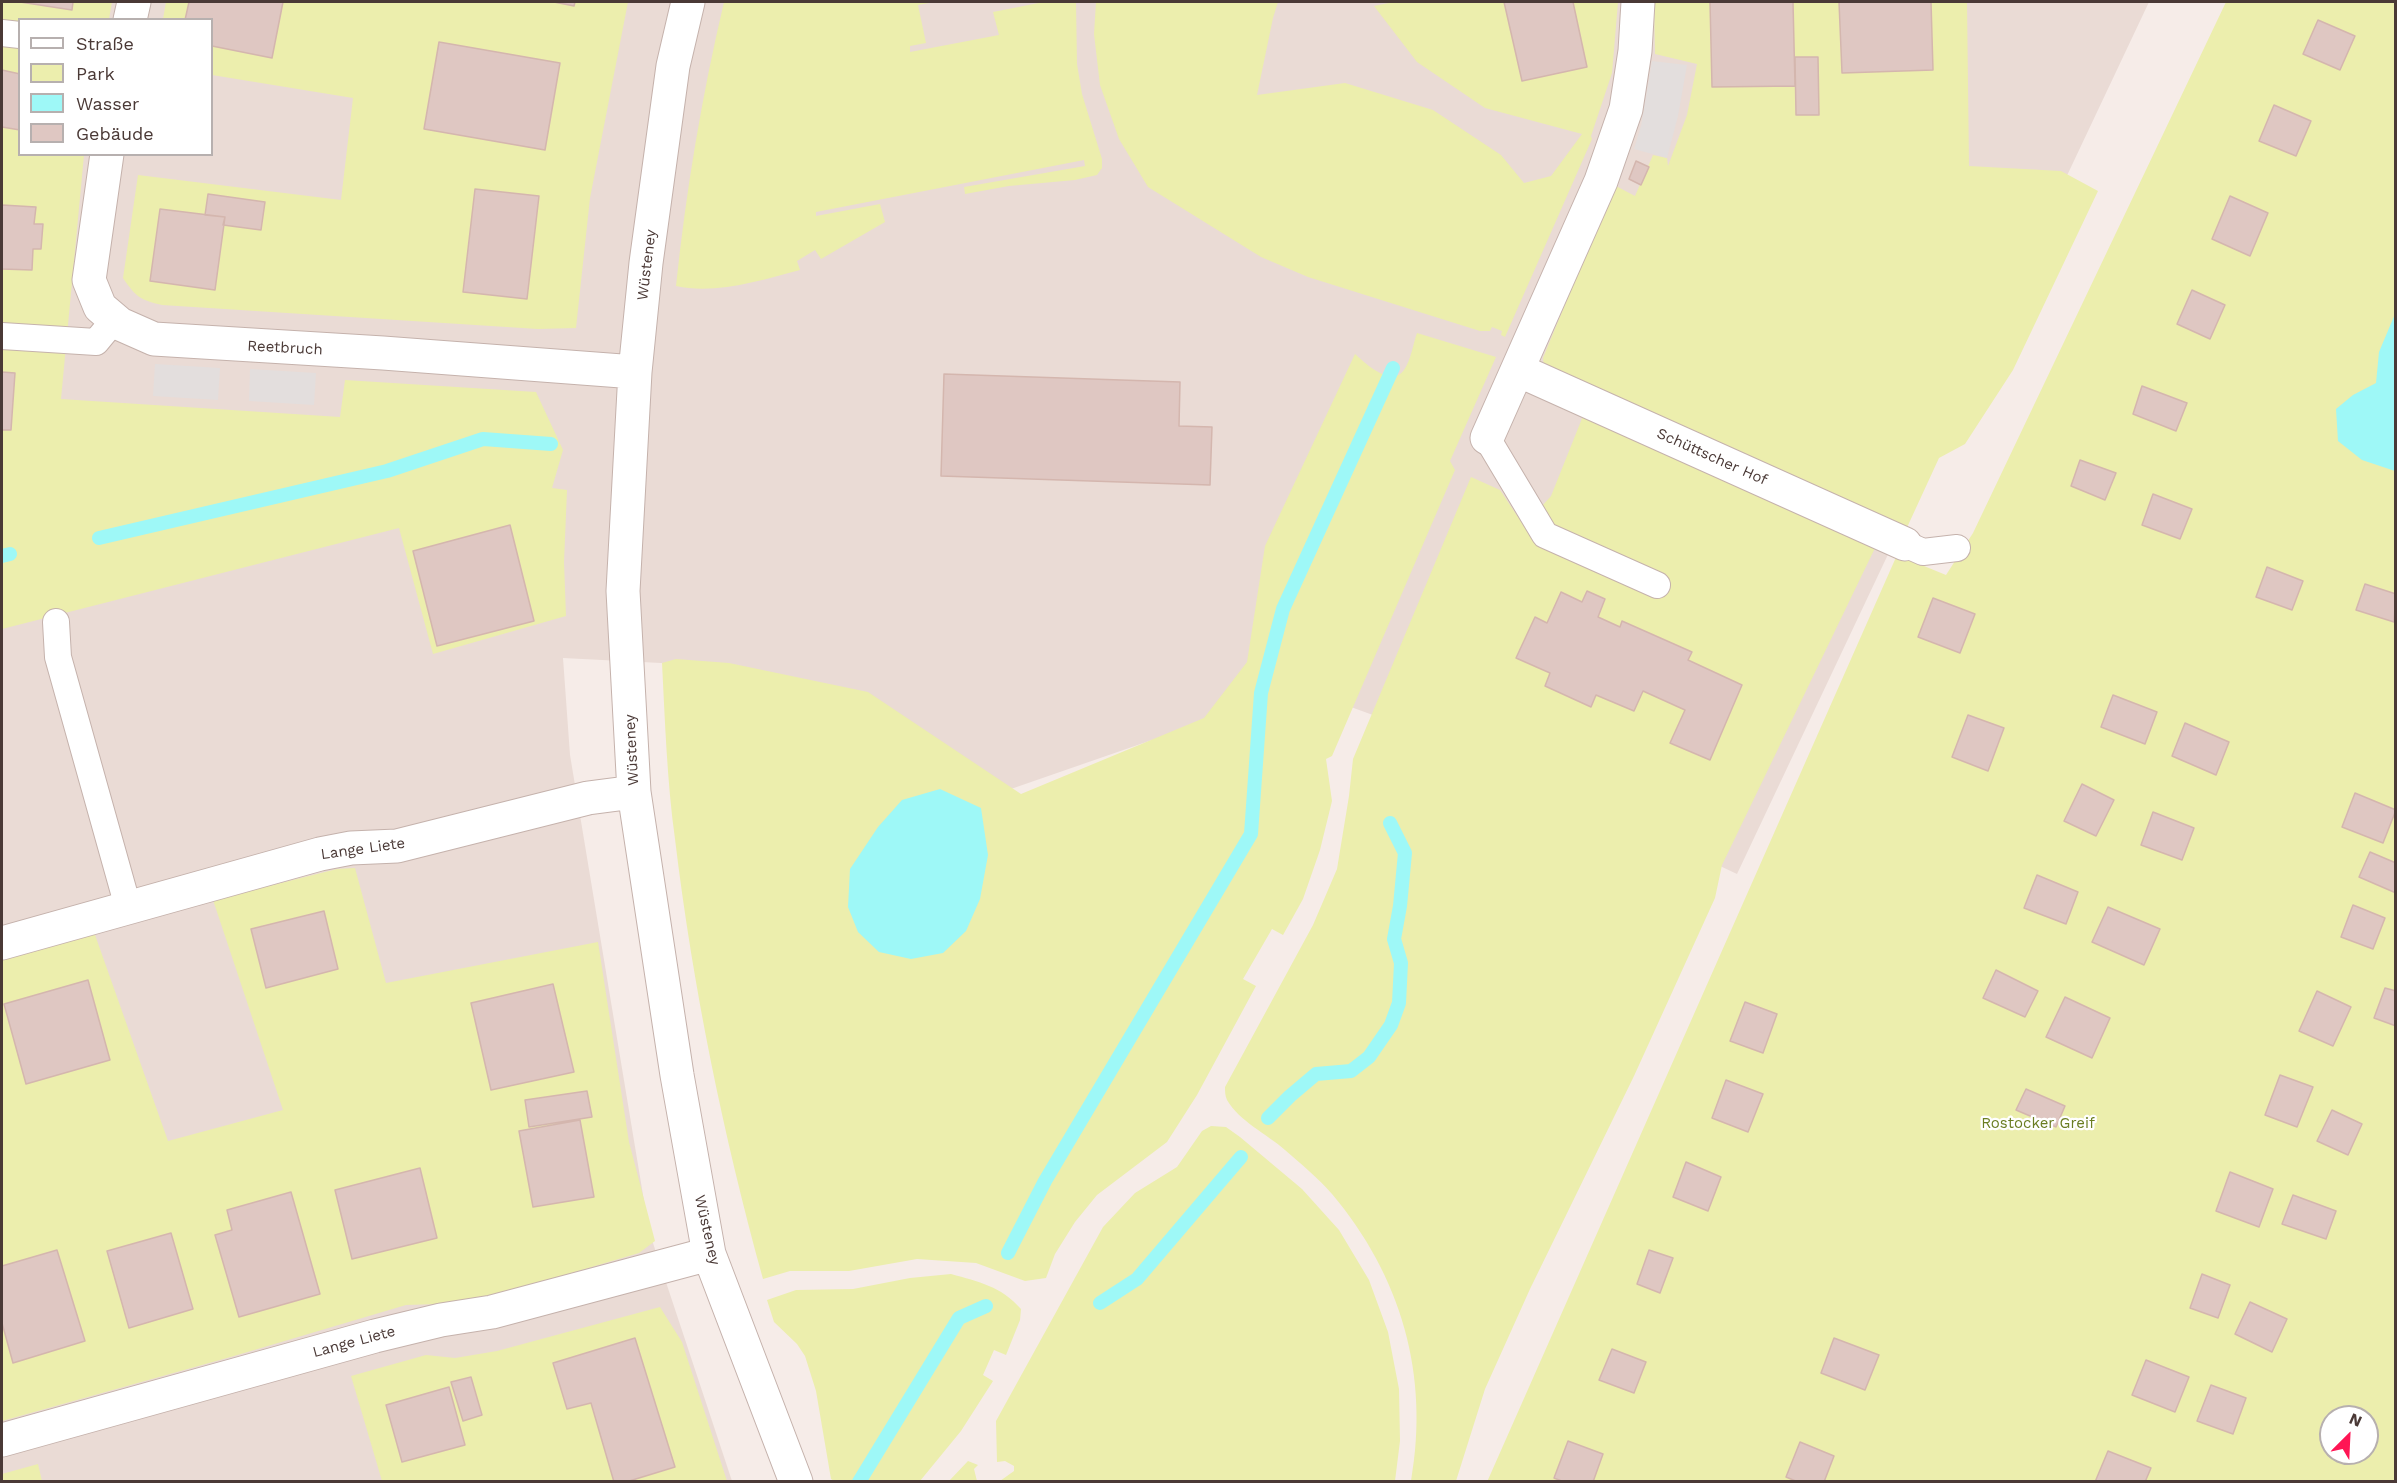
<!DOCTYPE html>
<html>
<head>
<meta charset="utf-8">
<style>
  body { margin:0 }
  #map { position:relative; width:2397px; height:1483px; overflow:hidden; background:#f6ece8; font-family:"Work Sans",sans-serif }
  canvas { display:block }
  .frame { position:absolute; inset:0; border:3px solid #4a3936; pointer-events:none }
  .legend { position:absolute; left:18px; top:18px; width:195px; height:138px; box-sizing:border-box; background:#fff; border:2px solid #b7b0af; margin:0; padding:8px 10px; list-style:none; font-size:18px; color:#4a3936 }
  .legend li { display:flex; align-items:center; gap:12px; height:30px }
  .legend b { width:30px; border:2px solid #b7b0af }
  .north { position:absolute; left:2319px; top:1405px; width:60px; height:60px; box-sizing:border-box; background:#fff; border:2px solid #b7b0af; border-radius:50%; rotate:24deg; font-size:16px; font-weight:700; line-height:24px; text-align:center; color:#4a3936 }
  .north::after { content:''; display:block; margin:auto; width:21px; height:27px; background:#ff1554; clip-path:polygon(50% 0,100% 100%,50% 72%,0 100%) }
</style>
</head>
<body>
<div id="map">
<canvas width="2397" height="1483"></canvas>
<div class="frame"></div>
<ul class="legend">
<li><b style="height:8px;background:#fff"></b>Straße</li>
<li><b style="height:16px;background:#eceead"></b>Park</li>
<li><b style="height:16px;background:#9ef8f7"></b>Wasser</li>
<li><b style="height:16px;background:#dfc7c2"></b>Gebäude</li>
</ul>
<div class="north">N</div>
</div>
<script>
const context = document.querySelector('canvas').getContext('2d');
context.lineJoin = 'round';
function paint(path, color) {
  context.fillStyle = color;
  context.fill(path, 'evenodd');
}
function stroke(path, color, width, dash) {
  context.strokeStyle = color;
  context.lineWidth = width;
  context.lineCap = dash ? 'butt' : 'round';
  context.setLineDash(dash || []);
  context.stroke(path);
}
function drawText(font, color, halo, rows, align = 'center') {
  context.font = font + ' "Work Sans",sans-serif';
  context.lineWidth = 4.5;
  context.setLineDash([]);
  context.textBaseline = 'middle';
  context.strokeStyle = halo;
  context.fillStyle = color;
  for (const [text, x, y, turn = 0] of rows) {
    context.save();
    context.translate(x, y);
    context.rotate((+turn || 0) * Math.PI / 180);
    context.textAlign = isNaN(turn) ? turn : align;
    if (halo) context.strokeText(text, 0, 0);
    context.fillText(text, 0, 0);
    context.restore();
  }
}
const residential = new Path2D(`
  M 2,2 L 2149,2 L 1737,874 L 1491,758 L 1252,671 L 1204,722 L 1008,790 L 700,665 L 563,658 L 570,755 L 649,1231 L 732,1481 L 2,1482 ZM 20,20 L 212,20 L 212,154 L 20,154 Z`);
const green = new Path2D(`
  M 2,2 L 112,2 L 109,19 L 20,20 L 20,154 L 84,155 L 61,399 L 340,417 L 345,380 L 536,392 L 563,450 L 552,488 L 567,490 L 564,562 L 566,616 L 433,654 L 399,528 L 2,629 Z
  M 166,2 L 628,2 L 590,198 L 576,328 L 538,329 L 162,305 C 140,300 136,297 123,278 L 138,175 L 341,200 L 353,98 L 212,75 L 212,20 L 163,19 Z
  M 724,2 L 935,2 L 918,5 L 926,43 L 910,46 L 910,52 L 999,35 L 993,12 L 1044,2 L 1076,2 L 1077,64 L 1082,94 L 1102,159 L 1102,168 L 1097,175 L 1075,180 L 1009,186 L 965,194 L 964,187 L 1085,166 L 1084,160 L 816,212 L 816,216 L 880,204 L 885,222 L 821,259 L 815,250 L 797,261 L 800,270 C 762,280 715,295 676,286 C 686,190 702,95 724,2 Z
  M 1096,2 L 1278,2 L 1273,18 L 1257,95 L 1345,83 L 1433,110 L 1501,155 L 1524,183 L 1551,176 L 1582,134 L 1485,108 L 1417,62 L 1374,6 L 1394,2 L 1618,2 L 1612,73 L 1591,136 L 1592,139 L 1505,337 L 1501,335 L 1502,331 L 1492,327 L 1490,331 L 1480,331 L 1308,277 L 1261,257 L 1148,187 L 1119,139 L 1100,85 L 1094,34 Z
  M 1654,2 L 1967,2 L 1969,166 L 2061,171 L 2098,191 L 2013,370 L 1965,444 L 1939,458 L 1904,534 L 1544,368 L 1543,358 L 1614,185 L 1635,196 L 1653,155 L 1667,158 L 1668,166 L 1687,115 L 1697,64 L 1655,54 Z
  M 2226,2 L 2395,2 L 2395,1481 L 1487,1482 L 1897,555 L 1946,575 L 1973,533 ZM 2331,1417 L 2367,1417 L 2367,1453 L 2331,1453 Z
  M 1417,333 L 1496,357 L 1450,461 L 1455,470 L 1332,756 L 1326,759 L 1332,801 L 1320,850 L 1303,899 L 1283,935 L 1272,929 L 1243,979 L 1256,986 L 1197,1095 L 1167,1142 L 1097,1195 L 1075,1222 L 1055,1254 L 1046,1278 L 1025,1281 L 976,1263 L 917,1259 L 849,1271 L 790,1271 L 763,1279 C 723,1134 693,988 675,839 C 667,781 665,721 662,663 L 676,659 L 729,663 L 868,692 L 1021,794 L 1204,718 L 1247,662 L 1265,546 L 1355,354 C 1365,363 1391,388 1404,370 C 1411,360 1413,344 1417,333 Z
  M 1585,411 L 1875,548 L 1722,865 L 1715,898 L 1634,1076 L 1530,1289 L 1485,1389 L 1456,1481 L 1411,1481 C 1430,1375 1401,1276 1332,1194 C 1318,1178 1301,1164 1285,1150 C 1267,1134 1239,1121 1227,1100 C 1225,1096 1225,1091 1225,1087 L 1313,925 L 1337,869 L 1349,796 L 1353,759 L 1471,477 L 1500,490 L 1524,526 L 1551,496 Z
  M 355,868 L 386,983 L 598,942 L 629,1142 L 655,1241 L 639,1253 L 470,1303 L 406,1305 L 234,1356 L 2,1421 L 2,959 L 94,932 L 168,1141 L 283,1110 L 213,900 L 337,869 Z
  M 1211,1126 L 1226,1127 L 1240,1137 L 1302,1189 L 1339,1230 L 1369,1280 L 1388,1332 L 1399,1389 L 1400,1441 L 1395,1481 L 1000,1481 L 1014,1471 L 1014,1466 L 1005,1461 L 997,1462 L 996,1421 L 1103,1227 L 1135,1193 L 1177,1167 L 1202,1131 Z
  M 951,1274 C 979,1282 1001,1286 1021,1309 L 1020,1320 L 1006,1355 L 994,1350 L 983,1375 L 993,1381 L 961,1431 L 920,1481 L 836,1482 L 831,1479 L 816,1391 L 805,1356 L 797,1344 L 774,1322 L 767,1300 L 796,1290 L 853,1289 L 910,1278 Z
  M 660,1307 L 682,1342 L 727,1481 L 382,1481 L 351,1376 L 426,1355 L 455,1358 L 497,1351 Z
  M 968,1461 L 978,1465 L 974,1469 L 977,1481 L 949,1481 Z
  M 38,1464 L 42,1481 L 2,1481 L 2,1474 Z`);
const parking = new Path2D(`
  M 1652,61 L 1687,65 L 1678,116 L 1667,158 L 1634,149 L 1641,126 Z
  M 155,364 L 220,368 L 218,400 L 153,396 Z
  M 250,369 L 316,373 L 314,405 L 249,401 Z`);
const water = new Path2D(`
  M 2395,314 L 2395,471 L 2362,460 L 2338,441 L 2336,409 L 2353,395 L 2376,383 L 2379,352 Z
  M 940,789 L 981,808 L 988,855 L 980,899 L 966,931 L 943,953 L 911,959 L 879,952 L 858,932 L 848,907 L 850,869 L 878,827 L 902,800 Z`);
const stream = new Path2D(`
  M 99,538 L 387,471 L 483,439 L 551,444
  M 2,556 L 10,554
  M 1268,1118 L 1290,1096 L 1316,1074 L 1351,1071 L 1369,1057 L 1391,1025 L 1399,1003 L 1401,963 L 1394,939 L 1400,906 L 1405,853 L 1390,823
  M 1008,1253 L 1045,1181 L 1251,834 L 1261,693 L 1283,609 L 1393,368
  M 1100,1303 L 1137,1279 L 1241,1157
  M 859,1482 L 959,1318 L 986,1306`);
const building = new Path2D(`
  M 20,2 L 73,2 L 72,10 Z
  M 189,2 L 283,2 L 272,58 L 212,46 L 212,20 L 185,20 Z
  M 554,2 L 575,2 L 574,6 Z
  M 1504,2 L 1573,2 L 1587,67 L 1522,81 Z
  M 1710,2 L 1793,2 L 1795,86 L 1712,87 Z
  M 1839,2 L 1931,2 L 1933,70 L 1842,73 Z
  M 2318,20 L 2355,36 L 2340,70 L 2303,54 Z
  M 439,42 L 560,63 L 545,150 L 424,129 Z
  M 1795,57 L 1818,57 L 1819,115 L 1796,115 Z
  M 2,70 L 20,74 L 20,130 L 2,127 Z
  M 2274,105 L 2311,121 L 2296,156 L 2259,141 Z
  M 1636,161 L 1649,167 L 1641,185 L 1629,179 Z
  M 475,189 L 539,196 L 527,299 L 463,292 Z
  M 208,194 L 265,202 L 261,230 L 223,225 L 225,217 L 205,215 Z
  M 2230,196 L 2268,213 L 2250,256 L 2212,239 Z
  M 2,205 L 36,207 L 34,224 L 43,224 L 41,249 L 33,249 L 32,270 L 2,269 Z
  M 160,209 L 225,217 L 215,290 L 150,281 Z
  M 2192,290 L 2225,305 L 2210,339 L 2177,324 Z
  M 2,372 L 15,373 L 11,430 L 2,430 Z
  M 944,374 L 1180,382 L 1179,426 L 1212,427 L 1210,485 L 941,476 Z
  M 2142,386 L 2187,403 L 2176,431 L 2133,414 Z
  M 2080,460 L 2116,473 L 2105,500 L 2071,486 Z
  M 2153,494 L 2192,509 L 2180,539 L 2142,525 Z
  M 510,525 L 534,621 L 437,646 L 413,551 Z
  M 2267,567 L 2303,581 L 2292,610 L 2256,597 Z
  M 2365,584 L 2396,594 L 2394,622 L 2356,610 Z
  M 1587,591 L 1605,599 L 1598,617 L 1620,627 L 1622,621 L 1692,652 L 1688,660 L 1742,685 L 1710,760 L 1670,743 L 1685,710 L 1643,691 L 1634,711 L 1596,695 L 1591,707 L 1545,686 L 1550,673 L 1516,658 L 1535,617 L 1547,623 L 1561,592 L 1582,602 Z
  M 1933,598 L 1975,614 L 1960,653 L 1918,637 Z
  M 2113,695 L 2157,712 L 2145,744 L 2101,727 Z
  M 1968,715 L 2004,728 L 1988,771 L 1952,757 Z
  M 2185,723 L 2229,742 L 2216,775 L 2172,756 Z
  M 2082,784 L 2114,800 L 2096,836 L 2064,821 Z
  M 2355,793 L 2396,810 L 2383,843 L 2342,827 Z
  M 2153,812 L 2194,828 L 2182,860 L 2141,845 Z
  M 2370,852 L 2396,863 L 2396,893 L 2359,877 Z
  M 2037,875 L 2078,892 L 2066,924 L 2024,908 Z
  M 2353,905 L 2385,918 L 2373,949 L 2341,937 Z
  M 2108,907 L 2160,929 L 2144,965 L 2092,942 Z
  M 324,911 L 338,969 L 266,988 L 251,929 Z
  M 1996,970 L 2038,991 L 2025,1017 L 1983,998 Z
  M 88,980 L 110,1060 L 26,1084 L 4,1004 Z
  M 553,984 L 574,1072 L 491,1090 L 471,1003 Z
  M 2385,988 L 2396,991 L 2396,1026 L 2374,1018 Z
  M 2317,991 L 2351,1007 L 2333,1046 L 2299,1031 Z
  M 2065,997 L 2110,1018 L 2092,1058 L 2046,1037 Z
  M 1745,1002 L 1777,1014 L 1763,1053 L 1730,1041 Z
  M 2280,1075 L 2313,1087 L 2297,1127 L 2265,1115 Z
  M 1726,1080 L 1763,1094 L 1748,1132 L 1712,1118 Z
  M 2026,1089 L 2065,1106 L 2056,1127 L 2016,1110 Z
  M 587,1091 L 592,1117 L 529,1127 L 525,1100 Z
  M 2332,1110 L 2362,1124 L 2348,1155 L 2317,1141 Z
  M 580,1120 L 594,1197 L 533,1207 L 519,1131 Z
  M 1686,1162 L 1721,1177 L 1708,1211 L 1673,1197 Z
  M 420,1168 L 437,1238 L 352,1259 L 335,1190 Z
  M 2230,1172 L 2273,1189 L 2259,1227 L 2216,1211 Z
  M 291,1192 L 320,1294 L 239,1317 L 215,1235 L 232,1230 L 227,1210 Z
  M 2293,1195 L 2336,1211 L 2326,1239 L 2282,1224 Z
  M 171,1233 L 193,1309 L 129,1328 L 107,1251 Z
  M 57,1250 L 85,1341 L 13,1363 L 2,1323 L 2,1266 Z
  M 1649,1250 L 1673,1258 L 1660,1293 L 1637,1284 Z
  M 2202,1274 L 2230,1285 L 2218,1318 L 2190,1308 Z
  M 2250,1302 L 2287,1319 L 2272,1352 L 2235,1334 Z
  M 635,1338 L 675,1467 L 626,1482 L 614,1482 L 591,1403 L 567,1409 L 553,1363 Z
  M 1834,1338 L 1879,1355 L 1865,1390 L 1821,1373 Z
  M 1612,1349 L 1646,1362 L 1634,1393 L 1599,1380 Z
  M 2146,1360 L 2189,1377 L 2175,1412 L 2132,1395 Z
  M 471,1377 L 482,1415 L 463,1421 L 451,1382 Z
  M 2211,1385 L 2246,1398 L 2233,1434 L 2197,1421 Z
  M 449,1387 L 465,1445 L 402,1462 L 386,1405 Z
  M 1568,1441 L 1603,1454 L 1593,1482 L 1564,1482 L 1554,1478 Z
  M 1800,1442 L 1834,1456 L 1824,1482 L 1798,1482 L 1786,1477 Z
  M 2108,1451 L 2151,1468 L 2145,1482 L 2095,1482 Z`);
const lane = new Path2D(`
  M 2,33 L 20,35
  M 2,336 L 96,342 L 115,319
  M 1487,438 L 1545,535 L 1657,585
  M 1905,544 L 1923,552 L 1957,548
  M 56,622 L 58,657 L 128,907`);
const street = new Path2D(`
  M 688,2 L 673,66 L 646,263 L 635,372 L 623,591 L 634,792 L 677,1075 L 709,1254 L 796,1482
  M 130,20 L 134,2
  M 107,154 L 89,280 L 100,307 L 120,324 L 154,339 L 383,353 L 635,372
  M 1518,370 L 1905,544
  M 1487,438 L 1601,181 L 1626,109 L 1635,51 L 1638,2
  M 2,943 L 320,854 L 351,848 L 397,846 L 588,798 L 634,792
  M 2,1440 L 375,1336 L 441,1320 L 492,1312 L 709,1254`);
const streetNames = [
  ["Wüsteney",647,265,-83],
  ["Reetbruch",285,348,3],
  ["Schüttscher Hof",1712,457,24],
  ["Wüsteney",632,750,-93],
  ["Lange Liete",363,849,-8],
  ["Wüsteney",707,1230,77],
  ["Lange Liete",354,1342,-15]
];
const parkNames = [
  ["Rostocker Greif",2038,1124]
];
paint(residential, '#eadbd5');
paint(green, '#eceead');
paint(parking, '#e3dedd');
paint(water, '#9ef8f7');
stroke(stream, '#9ef8f7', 14);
paint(building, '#dfc7c2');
stroke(building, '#d4b6ae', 1.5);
stroke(lane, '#c5b2ac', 28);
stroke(street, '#c5b2ac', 35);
stroke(lane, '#fff', 26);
stroke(street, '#fff', 33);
drawText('15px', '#4a3936', '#fff', streetNames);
drawText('15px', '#6a7d21', '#fff', parkNames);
</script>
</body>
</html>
